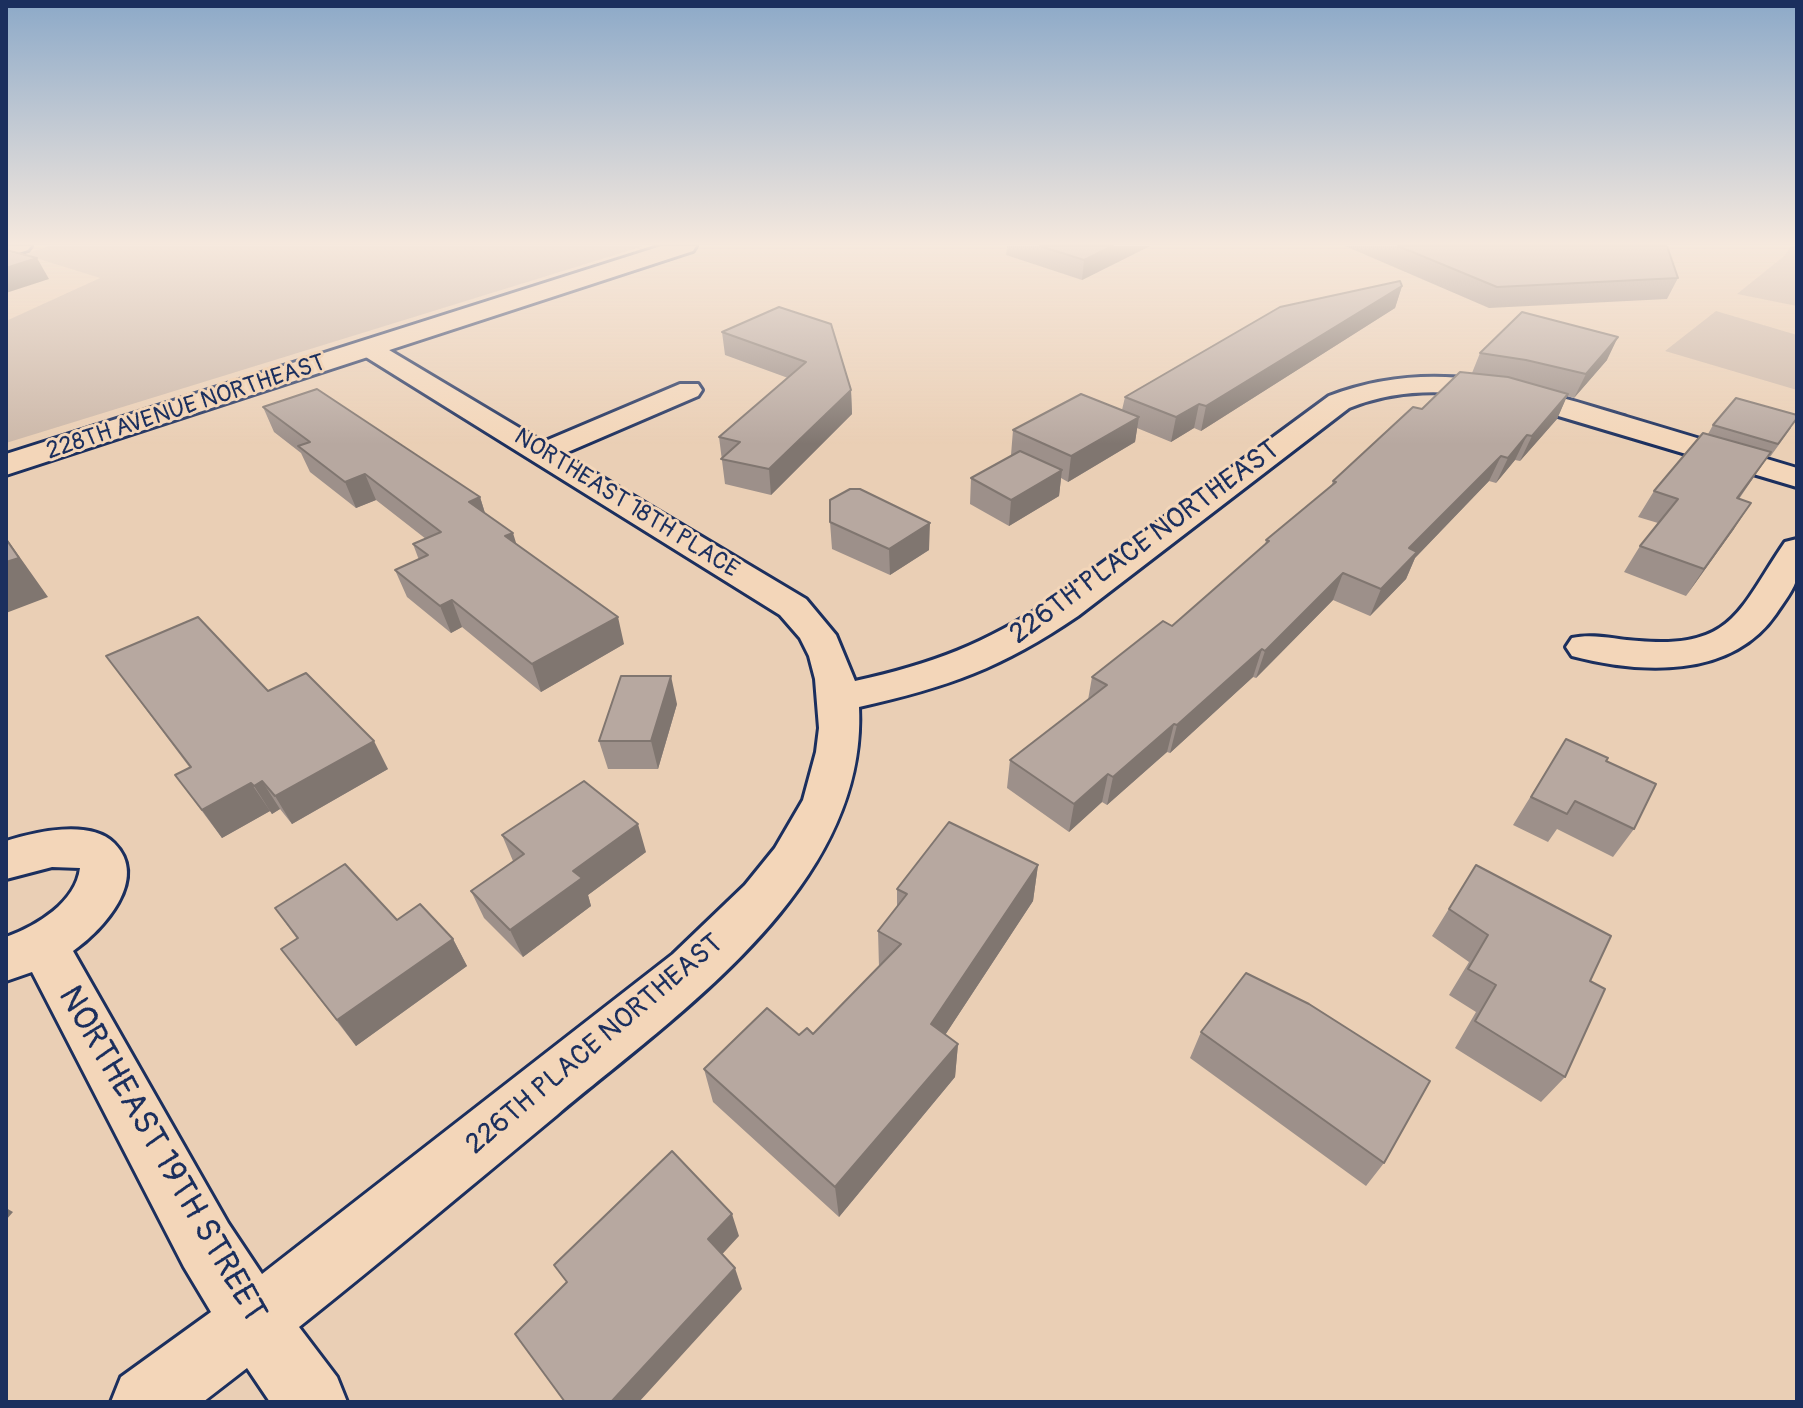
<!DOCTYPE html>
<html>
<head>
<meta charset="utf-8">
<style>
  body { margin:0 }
  #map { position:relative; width:1803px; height:1408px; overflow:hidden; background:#eacfb5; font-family:Pangolin,sans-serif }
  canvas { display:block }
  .frame { position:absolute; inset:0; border:8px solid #1b2f5e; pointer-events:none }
</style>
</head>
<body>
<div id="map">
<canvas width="1803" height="1408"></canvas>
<div class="frame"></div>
</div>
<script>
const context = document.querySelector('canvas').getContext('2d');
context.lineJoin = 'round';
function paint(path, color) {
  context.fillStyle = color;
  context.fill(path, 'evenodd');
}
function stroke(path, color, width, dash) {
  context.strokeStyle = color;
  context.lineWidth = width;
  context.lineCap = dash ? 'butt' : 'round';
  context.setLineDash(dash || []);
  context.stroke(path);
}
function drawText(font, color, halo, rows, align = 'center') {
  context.font = font + ' Pangolin,sans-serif';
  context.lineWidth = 6;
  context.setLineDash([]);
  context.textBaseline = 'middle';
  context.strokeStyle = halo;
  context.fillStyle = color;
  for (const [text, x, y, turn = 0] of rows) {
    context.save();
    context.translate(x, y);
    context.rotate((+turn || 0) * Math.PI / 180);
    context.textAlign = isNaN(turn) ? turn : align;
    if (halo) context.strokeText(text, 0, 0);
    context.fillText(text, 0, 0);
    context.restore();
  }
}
const green = new Path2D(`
  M 50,246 L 644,246 L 6,443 L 6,321 L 100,278 L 23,254 Z
  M 1791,246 L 1797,246 L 1797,306 L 1737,294 L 1784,256 Z
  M 1716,311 L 1797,335 L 1797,390 L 1665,351 Z`);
const minor = new Path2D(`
  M 6,246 L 31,246 L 28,250 L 6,257 Z
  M 370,342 L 379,344 L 543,442 L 680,384 L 698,384 L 702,390 L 698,396 L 563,454 L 806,599 L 836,635 L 855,681 C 933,664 984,644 1052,600 L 1329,396 C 1435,356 1524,386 1627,417 C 1684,434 1740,451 1797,468 L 1797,487 L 1498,398 C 1446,390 1398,388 1349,408 L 1078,616 C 1002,668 948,687 859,707 C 868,886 678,1013 557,1115 C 471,1186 386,1258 299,1327 L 337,1377 L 347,1402 L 270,1402 L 247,1368 L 203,1402 L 111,1402 L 121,1377 L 211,1312 L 184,1267 L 32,972 L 6,981 L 6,937 C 37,926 76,902 80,868 L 52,867 L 6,879 L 6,841 C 34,832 90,819 114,843 C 150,879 103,930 73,951 L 228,1223 L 262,1274 L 673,954 L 745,885 L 775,848 L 803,800 L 816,752 L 819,728 L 815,679 L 809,656 L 800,638 L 780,615 L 361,354 L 358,349 L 361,344 Z
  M 1797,539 C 1797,551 1799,564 1797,576 C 1795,589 1783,603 1776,614 C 1731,679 1641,674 1572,656 L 1566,647 L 1572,638 C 1594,633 1617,640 1639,641 C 1734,649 1739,609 1785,542 Z`);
const secondary = new Path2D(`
  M 661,246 L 696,246 L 693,251 L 6,475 L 6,454 Z`);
const wall = new Path2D(`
  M 1007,246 L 1150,246 L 1082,280 L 1006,255 Z
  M 1345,246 L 1667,246 L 1678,278 L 1667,299 L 1489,308 Z
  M 1402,286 L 1395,308 L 1201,431 L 1194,428 L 1171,442 L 1137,428 L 1135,442 L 1068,482 L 1061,478 L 1059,496 L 1009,526 L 970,504 L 971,478 L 1012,456 L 1011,455 L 1013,430 L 1122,410 L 1125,397 Z
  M 779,307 L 851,390 L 852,414 L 771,495 L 725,484 L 719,437 L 788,378 L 725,355 L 722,332 Z
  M 1480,353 L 1607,360 L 1574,398 L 1567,396 L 1557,419 L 1520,461 L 1515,460 L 1496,483 L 1489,481 L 1415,558 L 1406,579 L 1370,616 L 1333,600 L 1256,678 L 1253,677 L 1170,753 L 1167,752 L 1107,805 L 1102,802 L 1069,832 L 1007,788 L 1010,760 L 1088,700 L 1092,677 L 1172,626 L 1265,546 L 1266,540 L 1331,487 L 1333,481 L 1422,409 L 1472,373 Z
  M 263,407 L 480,497 L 485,513 L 516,544 L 624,644 L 541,692 L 462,627 L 451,633 L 407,597 L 395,570 L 419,560 L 413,544 L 426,539 L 376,500 L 356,508 L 310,472 L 301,453 L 274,432 Z
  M 1713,425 L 1791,428 L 1770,457 L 1768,456 L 1739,499 L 1734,529 L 1686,596 L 1624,572 L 1640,546 L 1658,523 L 1638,517 L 1654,491 L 1708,434 Z
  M 830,522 L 929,550 L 890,575 L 832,549 Z
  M 106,656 L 268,691 L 388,769 L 292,824 L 280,809 L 272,814 L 270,811 L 222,838 L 175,775 L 190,768 Z
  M 677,704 L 658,769 L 608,769 L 599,741 Z
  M 1566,739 L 1606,761 L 1634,829 L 1613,857 L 1557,829 L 1548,842 L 1513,825 Z
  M 502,835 L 646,852 L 588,895 L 591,906 L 523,957 L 484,918 L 471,891 L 513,861 Z
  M 1038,865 L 1033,901 L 945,1035 L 958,1044 L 955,1077 L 839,1217 L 713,1102 L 704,1069 L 799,1035 L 813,1034 L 879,967 L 878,931 L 897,907 L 897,889 Z
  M 1476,865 L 1590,981 L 1565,1077 L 1541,1102 L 1455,1048 L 1476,1012 L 1449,995 L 1469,962 L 1432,936 Z
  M 275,908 L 397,920 L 453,939 L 467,966 L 356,1046 L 281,949 L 297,939 Z
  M 1201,1032 L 1384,1163 L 1366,1186 L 1190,1058 Z`);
const shadedWall = new Path2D(`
  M 1113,246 L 1150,246 L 1082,280 L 1084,260 Z
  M 37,258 L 49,279 L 6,293 L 6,268 Z
  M 1402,286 L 1395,308 L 1201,431 L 1206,406 Z
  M 1618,337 L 1607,360 L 1574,398 L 1586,374 Z
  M 851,390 L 852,414 L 771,495 L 769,469 Z
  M 1568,394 L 1557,419 L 1520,461 L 1532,436 Z
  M 1199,404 L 1194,428 L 1171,442 L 1176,417 Z
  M 1139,417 L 1135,442 L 1068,482 L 1071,456 Z
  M 1527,435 L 1515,460 L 1496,483 L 1508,458 Z
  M 1771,452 L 1754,477 L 1720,524 L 1737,498 Z
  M 1501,456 L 1489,481 L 1415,558 L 1406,579 L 1370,616 L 1381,589 L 1409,548 Z
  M 1062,470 L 1059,496 L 1009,526 L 1011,500 Z
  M 365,474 L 376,500 L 356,508 L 345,482 Z
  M 480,497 L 488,523 L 469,502 Z
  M 1751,503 L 1734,529 L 1686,596 L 1704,569 Z
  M 930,523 L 929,550 L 890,575 L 889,549 Z
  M 513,533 L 521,559 L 505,536 Z
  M 7,539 L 48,597 L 6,613 L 6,562 Z
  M 1343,573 L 1333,600 L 1256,678 L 1265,651 Z
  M 452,600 L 462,627 L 451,633 L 440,606 Z
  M 618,617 L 624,644 L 541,692 L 532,664 Z
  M 1262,649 L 1253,677 L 1170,753 L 1177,725 Z
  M 671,676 L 677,704 L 658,769 L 651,741 Z
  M 1174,724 L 1167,752 L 1107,805 L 1113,777 Z
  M 374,741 L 388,769 L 292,824 L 275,796 Z
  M 1108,774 L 1102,802 L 1069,832 L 1074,804 Z
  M 262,781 L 280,809 L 272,814 L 254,786 Z
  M 251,783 L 270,811 L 222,838 L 202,810 Z
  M 638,824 L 646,852 L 588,895 L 591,906 L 523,957 L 510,930 L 573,871 Z
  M 1038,865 L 1033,901 L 930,1058 L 931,1024 Z
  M 453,939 L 467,966 L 356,1046 L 337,1020 Z
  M 958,1044 L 955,1077 L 839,1217 L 835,1187 Z
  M 6,1208 L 13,1212 L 6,1220 Z
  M 732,1214 L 739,1236 L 716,1261 L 708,1239 Z
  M 735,1268 L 742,1289 L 639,1402 L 611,1402 Z`);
const building = new Path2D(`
  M 1040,246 L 1113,246 L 1084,260 Z
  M 1398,246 L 1667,246 L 1678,278 L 1497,287 Z
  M 6,250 L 37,258 L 6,268 Z
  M 1400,281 L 1402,286 L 1206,406 L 1199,404 L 1176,417 L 1125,397 L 1280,307 Z
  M 779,307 L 831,324 L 851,390 L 769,469 L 721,459 L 740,442 L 719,437 L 806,362 L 722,332 Z
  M 1522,312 L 1618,337 L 1586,374 L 1526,360 L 1480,353 Z
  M 1460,372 L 1508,377 L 1568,394 L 1532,436 L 1527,435 L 1508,458 L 1501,456 L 1409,548 L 1417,552 L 1381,589 L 1343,573 L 1265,651 L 1262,649 L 1177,725 L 1174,724 L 1113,777 L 1108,774 L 1074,804 L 1010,760 L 1107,685 L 1092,677 L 1163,621 L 1172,626 L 1269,541 L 1266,540 L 1336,482 L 1333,481 L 1413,407 L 1422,409 Z
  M 317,389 L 480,497 L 469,502 L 513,533 L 505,536 L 618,617 L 532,664 L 452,600 L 440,606 L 395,570 L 428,555 L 413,544 L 441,532 L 365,474 L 345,482 L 298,446 L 310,442 L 263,407 Z
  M 1081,394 L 1139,417 L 1071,456 L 1013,430 Z
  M 1736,398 L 1797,415 L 1797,418 L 1778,444 L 1713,425 Z
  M 1703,433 L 1771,452 L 1737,498 L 1751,503 L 1704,569 L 1640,546 L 1678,499 L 1654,491 Z
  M 1020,451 L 1062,470 L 1011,500 L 971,478 Z
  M 850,489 L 860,489 L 930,523 L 889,549 L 830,522 L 830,500 Z
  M 6,539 L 19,558 L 6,562 Z
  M 198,617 L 268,691 L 306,673 L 374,741 L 275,796 L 262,781 L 254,786 L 251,783 L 202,810 L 175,775 L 191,767 L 106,656 Z
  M 621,676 L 671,676 L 651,741 L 599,741 Z
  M 1566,739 L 1608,758 L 1606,761 L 1656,784 L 1634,829 L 1575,801 L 1567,814 L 1531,797 Z
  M 584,781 L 638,824 L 573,871 L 582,878 L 510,930 L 471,891 L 524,854 L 502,835 Z
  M 949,822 L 1038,865 L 931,1024 L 958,1044 L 835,1187 L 704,1069 L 767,1008 L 799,1035 L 807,1028 L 813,1034 L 901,944 L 878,931 L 907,894 L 897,889 Z
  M 345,864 L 397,920 L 420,904 L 453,939 L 337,1020 L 281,949 L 298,938 L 275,908 Z
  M 1476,865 L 1611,936 L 1590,981 L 1605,989 L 1565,1077 L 1475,1021 L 1496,985 L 1468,969 L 1488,935 L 1449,909 Z
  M 1246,973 L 1309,1004 L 1430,1081 L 1384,1163 L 1201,1032 Z
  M 672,1151 L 732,1214 L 708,1239 L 735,1268 L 611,1402 L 565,1402 L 515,1334 L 567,1282 L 554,1265 Z`);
const farStreetnames = [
  ["228TH AVENUE NORTHEAST",186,408,-18],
  ["NORTHEAST 18TH PLACE",626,504,32]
];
const streetNames = [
  ["226TH PLACE NORTHEAST",1145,543,-36],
  ["226TH PLACE NORTHEAST",595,1045,-40]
];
const nearStreetnames = [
  ["NORTHEAST 19TH STREET",161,1155,60]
];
paint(green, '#ccb8a9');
stroke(minor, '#1b2f5e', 6);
stroke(secondary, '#1b2f5e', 6);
paint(minor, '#f3d6b9');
paint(secondary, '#f3d6b9');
paint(wall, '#9d908a');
paint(shadedWall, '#807670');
paint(building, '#b7a8a0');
stroke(building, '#807670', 2);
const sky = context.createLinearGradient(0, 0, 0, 444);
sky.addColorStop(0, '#8ca9c8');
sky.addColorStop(0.55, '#f6e9de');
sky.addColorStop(1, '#f6e9de00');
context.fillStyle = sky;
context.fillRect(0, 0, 1803, 444);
drawText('24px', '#1b2f5e', '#f3d6b9', farStreetnames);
drawText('28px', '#1b2f5e', '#f3d6b9', streetNames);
drawText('34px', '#1b2f5e', '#f3d6b9', nearStreetnames);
</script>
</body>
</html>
